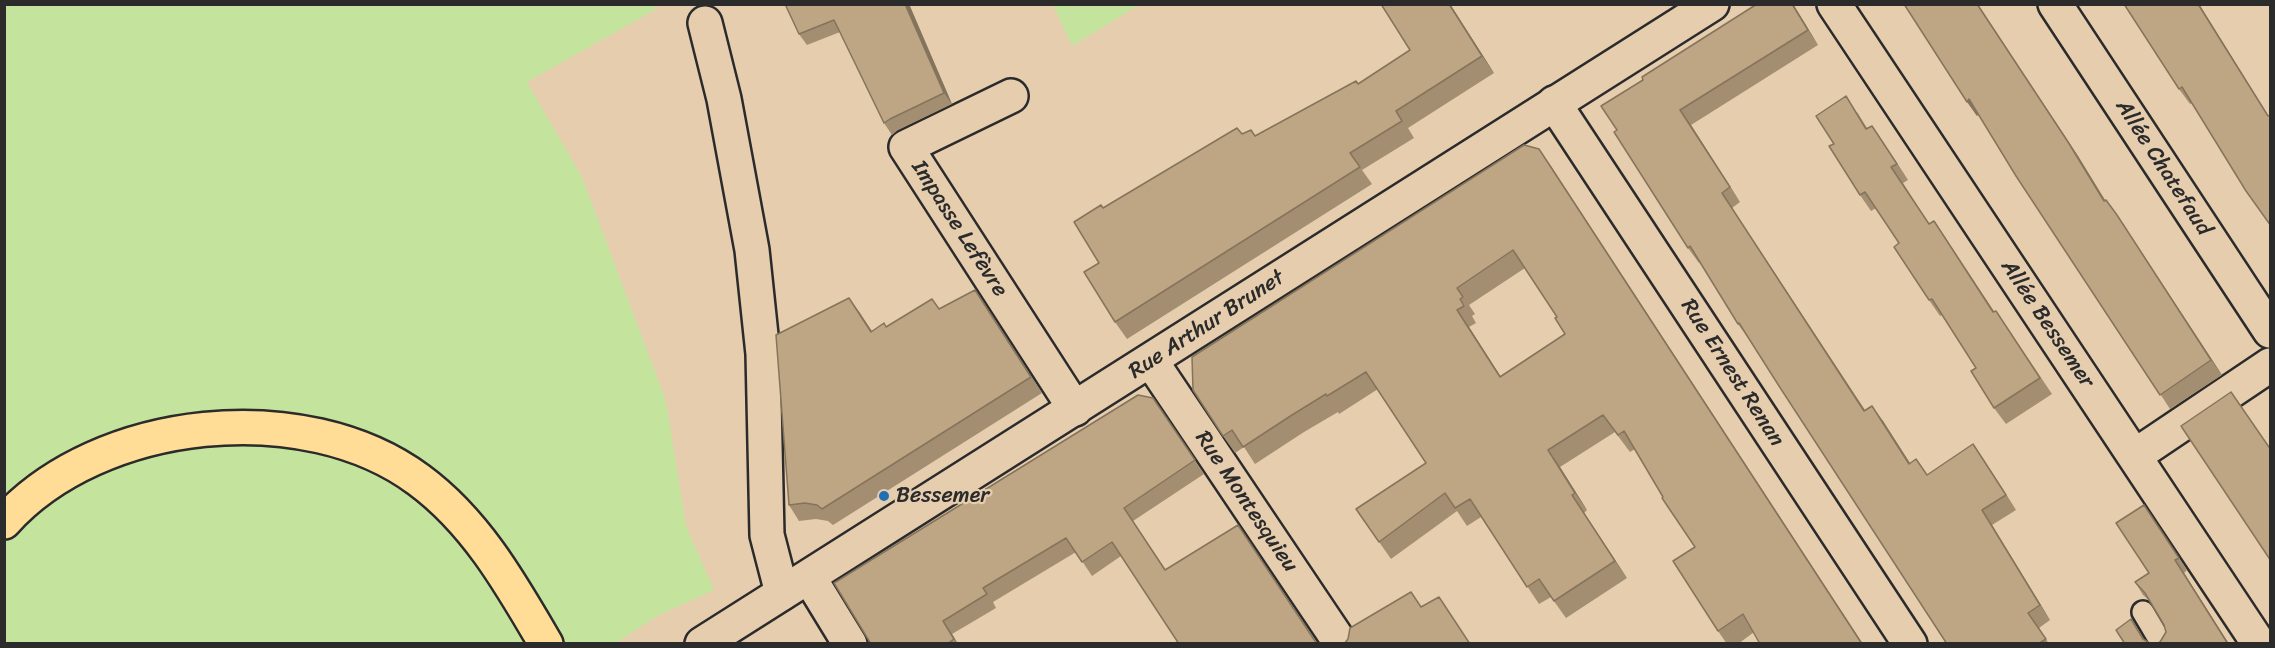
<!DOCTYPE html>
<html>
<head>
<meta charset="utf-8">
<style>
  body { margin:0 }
  #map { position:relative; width:2275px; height:648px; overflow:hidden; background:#e5cdae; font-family:Sriracha,sans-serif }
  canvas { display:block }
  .frame { position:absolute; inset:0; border:6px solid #2b2b2b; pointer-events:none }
</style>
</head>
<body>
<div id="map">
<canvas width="2275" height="648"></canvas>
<div class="frame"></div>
</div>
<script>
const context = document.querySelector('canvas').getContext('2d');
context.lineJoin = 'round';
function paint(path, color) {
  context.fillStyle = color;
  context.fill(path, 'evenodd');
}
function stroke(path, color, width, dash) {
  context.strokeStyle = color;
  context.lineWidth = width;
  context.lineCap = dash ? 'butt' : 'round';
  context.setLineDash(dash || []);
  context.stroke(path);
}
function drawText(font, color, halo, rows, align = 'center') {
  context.font = font + ' Sriracha,sans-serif';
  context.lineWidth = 4.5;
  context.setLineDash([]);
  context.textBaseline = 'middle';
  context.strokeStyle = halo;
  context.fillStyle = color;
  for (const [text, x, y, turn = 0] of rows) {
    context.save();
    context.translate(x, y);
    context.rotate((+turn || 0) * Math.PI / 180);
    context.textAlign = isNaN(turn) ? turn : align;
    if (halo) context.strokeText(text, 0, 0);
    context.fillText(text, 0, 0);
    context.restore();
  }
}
const green = new Path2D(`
  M 4,5 L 657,5 L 653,11 L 527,82 L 582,177 L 666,401 L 686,526 L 714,590 L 657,616 L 616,643 L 5,643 Z
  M 1053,5 L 1139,5 L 1072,46 Z`);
const lane = new Path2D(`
  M 2143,612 L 2162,644`);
const street = new Path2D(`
  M 1834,4 L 2259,644
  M 2055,4 L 2270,331
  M 705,23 L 724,99 L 752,250 L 763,354 L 767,535 L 782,593
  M 1011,96 L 906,147 L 1075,409
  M 1554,103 L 1910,644
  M 1151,361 L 1341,644
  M 2136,455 L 2270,365
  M 809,577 L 850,644`);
const secondary = new Path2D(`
  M 702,644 L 1712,4`);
const highway = new Path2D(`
  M 4,522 C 99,416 305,395 419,480 C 476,522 511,584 546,644`);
const wall = new Path2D(`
  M 785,4 L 909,4 L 952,104 L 898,130 L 892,135 L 884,123 L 840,32 L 807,45 L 799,34 Z
  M 1450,4 L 1494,73 L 1408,128 L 1414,138 L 1362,170 L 1372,184 L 1127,339 L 1115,322 L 1099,263 L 1103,208 L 1242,134 L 1251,130 L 1255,136 L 1358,84 L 1410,50 Z
  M 1793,4 L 1818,45 L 1691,125 L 1740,202 L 1732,208 L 1865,410 L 1883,421 L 1910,463 L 1927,475 L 1984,460 L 2016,510 L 1992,525 L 2050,620 L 2039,628 L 2049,644 L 1947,644 L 1749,339 L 1738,324 L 1700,262 L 1699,263 L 1688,248 L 1617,130 L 1643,80 Z
  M 1904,4 L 1978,4 L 2078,156 L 2105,200 L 2106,200 L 2127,230 L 2222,375 L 2170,409 L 1978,114 L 1977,116 Z
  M 2124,4 L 2199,4 L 2268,115 L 2271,226 L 2192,103 L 2190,104 L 2179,89 Z
  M 1857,112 L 1867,128 L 1872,126 L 1883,142 L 1908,180 L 1903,183 L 1929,224 L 1934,221 L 1994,312 L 2007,327 L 2052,394 L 2006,424 L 1994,408 L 1976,368 L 1942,315 L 1940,316 L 1929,300 L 1899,243 L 1876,208 L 1871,211 L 1860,195 Z
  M 1551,166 L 1754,632 L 1738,644 L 1727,644 L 1718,631 L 1695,547 L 1663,497 L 1635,449 L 1630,452 L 1615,432 L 1560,467 L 1587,510 L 1584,513 L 1627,578 L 1566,618 L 1551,597 L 1539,604 L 1481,517 L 1467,526 L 1457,511 L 1391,559 L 1356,509 L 1426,463 L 1378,389 L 1339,414 L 1338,412 L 1304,432 L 1255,464 L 1244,447 L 1235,453 L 1223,436 ZM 1525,268 L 1557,317 L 1565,334 L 1500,376 L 1469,327 L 1476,323 L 1472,316 L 1475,314 L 1469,305 Z
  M 975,290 L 1042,393 L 833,525 L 828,521 L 816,519 L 799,521 L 789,505 L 849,298 L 872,331 L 886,327 L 939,309 Z
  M 1153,398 L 1204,474 L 1133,521 L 1166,570 L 1318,644 L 1121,556 L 1092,576 L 1076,552 L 993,602 L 996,608 L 952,634 L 958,644 L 871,644 Z
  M 2144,505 L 2187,570 L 2184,573 L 2229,644 L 2156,644 L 2160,642 L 2166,632 L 2164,625 L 2151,602 L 2143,595 L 2135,582 L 2149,573 Z`);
const shadedWall = new Path2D(`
  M 905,4 L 909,4 L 952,104 L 944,93 Z
  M 1449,4 L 1450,4 L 1494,73 L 1482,56 Z
  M 1792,4 L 1793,4 L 1818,45 L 1808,30 Z
  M 1977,4 L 2078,156 L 2114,215 L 2104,201 Z
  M 2198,4 L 2199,4 L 2271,120 Z
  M 1969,99 L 1979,113 L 1977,116 L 1967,102 Z
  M 1680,110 L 1691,125 L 1740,202 L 1730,187 Z
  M 1872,126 L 1883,142 L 1908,180 L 1897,164 Z
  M 1539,149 L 1551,166 L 1863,644 L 1862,644 Z
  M 1722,193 L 1732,208 L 1875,426 L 1864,411 Z
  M 2117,215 L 2127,230 L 2222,375 L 2211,360 Z
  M 1934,221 L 1945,237 L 2005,328 L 1993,312 Z
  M 975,290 L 986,306 L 1042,393 L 1031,377 Z
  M 849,298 L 860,313 L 882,347 L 871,332 Z
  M 1457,310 L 1469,327 L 1512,394 L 1500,377 Z
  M 1872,406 L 1883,421 L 1920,479 L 1909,464 Z
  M 1973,444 L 1984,460 L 2016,510 L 2006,495 Z
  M 1548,450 L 1560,467 L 1587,510 L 1575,493 Z
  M 1572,495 L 1584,513 L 1627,578 L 1615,561 Z
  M 1982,510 L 1992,525 L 2050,620 L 2040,605 Z
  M 2175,560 L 2184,573 L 2229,644 L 2228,644 Z
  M 943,621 L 952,634 L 958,644 L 954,639 Z`);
const building = new Path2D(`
  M 785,4 L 905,4 L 944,93 L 890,119 L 884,123 L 834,20 L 799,34 Z
  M 1381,4 L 1449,4 L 1482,56 L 1396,111 L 1402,121 L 1350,153 L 1360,167 L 1115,322 L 1084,272 L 1099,263 L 1074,222 L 1101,205 L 1103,208 L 1237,128 L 1242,134 L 1251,130 L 1255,136 L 1356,81 L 1358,84 L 1410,50 Z
  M 1757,4 L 1792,4 L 1808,30 L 1680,110 L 1730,187 L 1722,193 L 1864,411 L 1872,406 L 1909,464 L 1916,459 L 1927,475 L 1973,444 L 2006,495 L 1982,510 L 2040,605 L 2028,613 L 2046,639 L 2038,644 L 1947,644 L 1779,386 L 1739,323 L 1738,324 L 1690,246 L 1688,248 L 1614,132 L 1617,130 L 1601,106 L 1643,80 L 1642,77 Z
  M 1904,4 L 1977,4 L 2068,142 L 2104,201 L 2106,200 L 2117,215 L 2211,360 L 2160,395 L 2016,176 L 1969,99 L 1967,102 Z
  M 2124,4 L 2198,4 L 2268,116 L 2271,114 L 2271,226 L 2246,191 L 2182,87 L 2179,89 Z
  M 1846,96 L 1866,129 L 1872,126 L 1897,164 L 1891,167 L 1929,224 L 1934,221 L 1993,312 L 1996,311 L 2040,378 L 1994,408 L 1971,371 L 1976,368 L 1932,299 L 1929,300 L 1894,247 L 1899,243 L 1865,192 L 1860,195 L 1829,146 L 1834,144 L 1816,116 Z
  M 1524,145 L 1539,149 L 1862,644 L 1760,644 L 1743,614 L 1718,631 L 1673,561 L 1695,547 L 1662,498 L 1663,497 L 1624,431 L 1618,435 L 1603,415 L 1548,450 L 1575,493 L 1572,495 L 1615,561 L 1554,601 L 1539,579 L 1527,587 L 1470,499 L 1455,508 L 1445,493 L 1379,542 L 1356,509 L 1426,463 L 1366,372 L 1327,396 L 1326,394 L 1292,415 L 1243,447 L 1232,430 L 1223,436 L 1193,390 L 1192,357 ZM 1513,250 L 1557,317 L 1555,318 L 1565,334 L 1500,377 L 1457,310 L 1464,306 L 1460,299 L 1463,297 L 1457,288 Z
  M 975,290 L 1031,377 L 822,509 L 817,505 L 805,503 L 789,505 L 776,335 L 849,298 L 871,332 L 884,323 L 886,327 L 932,299 L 939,309 Z
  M 2231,392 L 2271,450 L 2271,561 L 2181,426 Z
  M 1138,395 L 1153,398 L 1195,460 L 1124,508 L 1165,570 L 1238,525 L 1317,644 L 1179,644 L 1112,542 L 1082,562 L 1066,538 L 983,588 L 987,594 L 943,621 L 954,639 L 947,644 L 871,644 L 834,583 Z
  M 2144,505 L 2179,558 L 2175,560 L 2228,644 L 2156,644 L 2160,642 L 2166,632 L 2164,625 L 2145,593 L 2135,582 L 2149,573 L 2116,523 Z
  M 1411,592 L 1421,607 L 1439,597 L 1470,644 L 1344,644 L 1348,639 L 1350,628 Z
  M 2131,619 L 2143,639 L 2151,644 L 2125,644 L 2116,630 Z`);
const markers = [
  [884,496,6,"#1f6fb2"]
];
const streetNames = [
  ["Allée Chatefaud",2163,168,57],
  ["Impasse Lefèvre",959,229,57],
  ["Allée Bessemer",2047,324,56],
  ["Rue Arthur Brunet",1207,325,-33],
  ["Rue Ernest Renan",1732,373,57],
  ["Rue Montesquieu",1246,502,56]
];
const poiNames = [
  ["Bessemer",896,496]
];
paint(green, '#c4e49d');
stroke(lane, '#2b2b2b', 26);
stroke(street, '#2b2b2b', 38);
stroke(secondary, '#2b2b2b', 38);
stroke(highway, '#2b2b2b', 38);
stroke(lane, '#e5cdae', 21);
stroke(street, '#e5cdae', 33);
stroke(secondary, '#e5cdae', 33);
stroke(highway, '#ffdd96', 33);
paint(wall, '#a38e71');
paint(shadedWall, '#85745c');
paint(building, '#bea583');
stroke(building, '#85745c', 1.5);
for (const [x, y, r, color] of markers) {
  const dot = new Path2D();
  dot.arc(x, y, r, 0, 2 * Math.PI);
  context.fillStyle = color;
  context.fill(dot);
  stroke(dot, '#e5cdae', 2);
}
drawText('22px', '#2b2b2b', '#e5cdae', streetNames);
drawText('22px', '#2b2b2b', '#e5cdae', poiNames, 'left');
</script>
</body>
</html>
